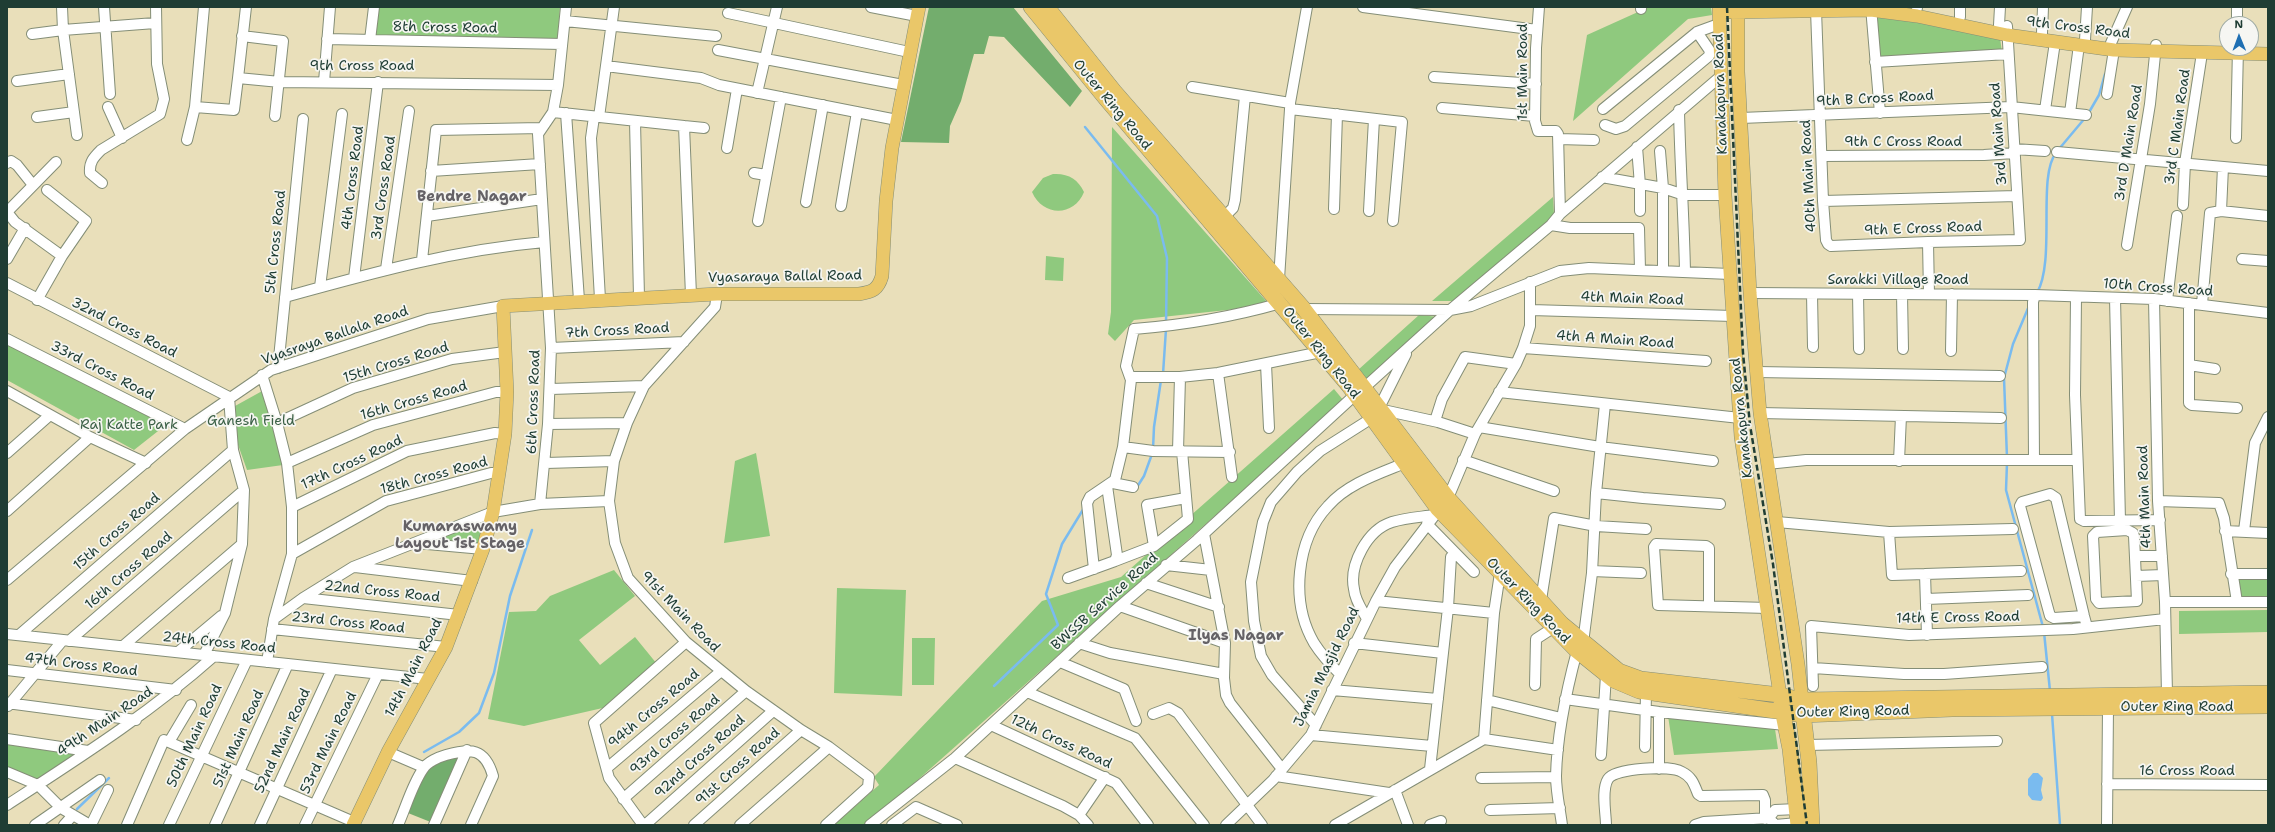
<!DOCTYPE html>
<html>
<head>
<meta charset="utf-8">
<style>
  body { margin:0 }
  #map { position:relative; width:2275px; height:832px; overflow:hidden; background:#e9dfba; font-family:"Shantell Sans",sans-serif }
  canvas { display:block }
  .frame { position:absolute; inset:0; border:8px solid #1f3d34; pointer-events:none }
  .north { position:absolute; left:2219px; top:16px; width:40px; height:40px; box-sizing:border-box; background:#f6f6f2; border:1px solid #a0aca6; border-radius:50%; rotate:359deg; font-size:11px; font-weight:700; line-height:16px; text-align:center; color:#1f3d34 }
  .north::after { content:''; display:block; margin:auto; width:14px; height:18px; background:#1f6fb2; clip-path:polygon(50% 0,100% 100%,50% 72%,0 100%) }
</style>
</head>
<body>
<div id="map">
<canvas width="2275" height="832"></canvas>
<div class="frame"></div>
<div class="north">N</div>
</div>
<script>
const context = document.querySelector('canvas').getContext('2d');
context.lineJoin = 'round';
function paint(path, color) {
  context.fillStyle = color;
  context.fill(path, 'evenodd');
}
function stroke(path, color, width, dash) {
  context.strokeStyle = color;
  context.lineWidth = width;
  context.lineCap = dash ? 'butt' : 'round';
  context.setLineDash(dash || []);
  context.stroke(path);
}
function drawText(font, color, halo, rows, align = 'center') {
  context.font = font + ' "Shantell Sans",sans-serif';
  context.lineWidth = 3.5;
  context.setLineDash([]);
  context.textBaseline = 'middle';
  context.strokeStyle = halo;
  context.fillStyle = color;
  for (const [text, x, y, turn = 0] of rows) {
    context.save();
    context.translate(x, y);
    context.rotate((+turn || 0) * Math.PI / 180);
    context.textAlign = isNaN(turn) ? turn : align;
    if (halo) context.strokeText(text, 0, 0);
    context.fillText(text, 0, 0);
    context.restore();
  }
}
const green = new Path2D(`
  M 377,7 L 560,7 L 558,40 L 372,35 Z
  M 1649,7 L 1711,7 L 1712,15 L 1688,19 L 1573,121 L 1587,35 Z
  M 1875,14 L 2000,38 L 2002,52 L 1877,58 Z
  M 1112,127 L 1267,302 L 1246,308 L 1134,320 L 1115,341 L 1108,334 L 1111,312 Z
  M 1053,174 C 1068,173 1078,179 1084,192 C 1074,217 1043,217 1032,192 L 1043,178 Z
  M 1553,197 L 1554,215 L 1458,301 L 1432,301 Z
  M 1046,256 L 1064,258 L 1063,281 L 1045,280 Z
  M 1419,315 L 1439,317 L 1367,380 L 1358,370 Z
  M 7,342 L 167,424 L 134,450 L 7,380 Z
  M 1334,389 L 1344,401 L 867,825 L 834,825 L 879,785 L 874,777 L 1042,601 L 1121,577 Z
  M 264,390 L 283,465 L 247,470 L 226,411 Z
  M 756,453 L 770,536 L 724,543 L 735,461 Z
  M 487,517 L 481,546 L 422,541 Z
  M 614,570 L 635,596 L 579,640 L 600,665 L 635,637 L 657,664 L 607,707 L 524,726 L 488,719 L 509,612 L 536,611 L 550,596 Z
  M 2268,578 L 2268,596 L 2239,597 L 2235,579 Z
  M 837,588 L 906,590 L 902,696 L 834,693 Z
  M 2268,610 L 2268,632 L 2179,634 L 2179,611 Z
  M 912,638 L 935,638 L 934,685 L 912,685 Z
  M 1668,716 L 1775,729 L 1778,749 L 1674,755 Z
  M 7,741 L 81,752 L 39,783 L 7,769 Z`);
const forest = new Path2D(`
  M 929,7 L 1013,7 L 1082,91 L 1070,107 L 1004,37 L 989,36 L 984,54 L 974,54 L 961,101 L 950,126 L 949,143 L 901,142 Z
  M 463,753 L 433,823 L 408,813 L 427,769 L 439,760 Z`);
const water = new Path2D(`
  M 2033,773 L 2038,773 L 2043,778 L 2041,790 L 2043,798 L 2041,801 L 2032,800 L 2028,795 L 2028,779 Z`);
const stream = new Path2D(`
  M 2088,114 L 2099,95 L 2105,74
  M 1085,127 L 1157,216 L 1167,258 L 1166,324
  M 2059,149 L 2085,118
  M 2037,293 C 2056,260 2037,176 2056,153
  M 1163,374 L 1166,329
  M 1153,449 L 1154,427 L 1161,380
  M 2007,458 L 2004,378 L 2013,344 L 2029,306
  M 2007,463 L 2006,490 L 2043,627
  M 1137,487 L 1144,476 L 1152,454
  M 2044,632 L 2050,691
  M 994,686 L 1058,625 L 1046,594 L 1062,544 L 1084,508
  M 2052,714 L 2060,825
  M 424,752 L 459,732 L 479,713 L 494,673 L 510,596 L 532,530
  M 77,809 L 109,778`);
const minor = new Path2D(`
  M 104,7 L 110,94
  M 246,7 L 238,78 L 280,82 L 558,85
  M 871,7 L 917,16
  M 1363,7 L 1537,30
  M 1539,7 L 1536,48 L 1535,121 L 1538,131 L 1556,131 L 1558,134 L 1560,214
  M 1871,7 L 1880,113
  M 2237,7 L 2237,24
  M 1917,8 L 1917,7
  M 1641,9 L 1641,7
  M 1816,10 L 1823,201 L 1826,240 L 1828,244 L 1831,246 L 1928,242 L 2020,240 L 2007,26
  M 728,13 L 909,52
  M 1960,17 L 1960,7
  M 565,21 L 716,36
  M 1999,25 L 2000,7
  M 2042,33 L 2043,7
  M 32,34 L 63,30 L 62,7
  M 242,36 L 283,41 L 275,116
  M 327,39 L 562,44
  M 370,40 L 374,7
  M 2085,40 L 2087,7
  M 2111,43 L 2127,7
  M 718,50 L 903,85
  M 1875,62 L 2008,54
  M 606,66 L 701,78 L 719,85 L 897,120
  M 1434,77 L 1536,84
  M 17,81 L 69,74
  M 324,82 L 330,7
  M 1192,87 L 1290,103 L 1290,109 L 1402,122 L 1393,221
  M 757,93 L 777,7
  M 2107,94 L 2114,50
  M 1290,103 L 1307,7
  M 108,107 L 122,138
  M 195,107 L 234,110 L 238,78
  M 1442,108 L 1535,116
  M 1603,109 L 1697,32 L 1719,24
  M 1679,110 C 1680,164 1684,218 1685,272
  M 2045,110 L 2055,42
  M 553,112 L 684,126 L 691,295
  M 566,113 L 579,300
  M 2070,113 L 2079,45
  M 37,117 L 74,112
  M 594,117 L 591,138 L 600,299
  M 599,117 L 614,7
  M 1741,118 L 2011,107 L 2086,115
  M 635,121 L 639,297
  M 1605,125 L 1616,129 L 1625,126 L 1709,56 L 1710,51 L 1697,32
  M 684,126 L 704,128
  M 77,135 L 63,30 L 155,23
  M 2236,138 L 2238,48
  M 1559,139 L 1594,140
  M 187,140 L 195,107 L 204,7
  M 1637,147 L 1640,185 L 1640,211
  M 727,148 L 737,89
  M 2014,149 L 2045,151
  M 1660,151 L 1663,188 L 1663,271
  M 2057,152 L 2268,171
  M 1822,156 L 1984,155 L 2014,153
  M 7,163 L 11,161 L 17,165 L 33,185
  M 431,171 L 540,164
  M 754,173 L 766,175
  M 1602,177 L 1663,188 L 1684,195 L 1725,195
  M 102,183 L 90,173 C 89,162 94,157 101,150 L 160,114 L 164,99 L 157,64 L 156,7
  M 47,190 L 86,221 L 62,256
  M 1823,201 L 2017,196
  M 806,202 L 823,105
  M 2183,205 L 2185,163 L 2202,53
  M 841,206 L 857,112
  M 1334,209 L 1337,114
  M 1369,211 L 1374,119
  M 2221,211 L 2268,216
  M 427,216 L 542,199
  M 1225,216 L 1233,208 L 1235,200 L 1245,96
  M 758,221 L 781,97
  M 1551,225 L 1570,228 L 1639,228 L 1640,270
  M 1928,242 L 1929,294
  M 2127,245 L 2150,104 L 2156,45
  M 7,259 L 25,228
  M 2242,259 L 2268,261
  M 422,260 L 436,130 L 541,128
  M 386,269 L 409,111
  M 354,278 L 378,82
  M 1279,279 L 1290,109
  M 7,283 L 229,397 L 233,450 L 244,490 L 242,544 L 225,613 L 204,655
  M 320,287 L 342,114
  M 1750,293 L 2035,295 L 2154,299 L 2268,313
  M 717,294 L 715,307 L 644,386 L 627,423 L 614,461 L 609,501 L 615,543 L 628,578 L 686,642 L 746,691 L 801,730 L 829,747 L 869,777 L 868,787 L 826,825
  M 1812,294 L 1813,347
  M 1858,294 L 1859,349
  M 1902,294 L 1903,349
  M 285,297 C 372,273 454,250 544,242
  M 2076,297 L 2075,395 L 2080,519 L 2084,521 L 2160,520
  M 2115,298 L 2120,521
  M 2154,299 L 2158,501 L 2165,602 L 2167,694
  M 37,300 L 62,256 L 15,222 L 7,212 L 56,162
  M 2167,301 L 2177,216
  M 2189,303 L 2189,403 L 2192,405 L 2237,408
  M 2202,304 L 2210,213 L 2221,211 L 2223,167
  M 1304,309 L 1450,310 L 1471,306 L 1560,271 L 1589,268 L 1730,274
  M 1531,310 L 1733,316
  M 7,339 L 185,429
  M 551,348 L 684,342
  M 1523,348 L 1706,361
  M 1951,351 L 1952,294
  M 1266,364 L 1269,428
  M 2189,365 L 2215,369
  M 278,368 L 303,119
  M 1757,372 L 2000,376
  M 1218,373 L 1232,477
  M 262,375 L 277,423 L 287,463 L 292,507 L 292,554 L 274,619 L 267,662
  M 1131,380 L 1126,366 L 1134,329 C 1184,325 1232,317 1281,303
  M 1365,387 L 1450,310 L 1551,225 L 1560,214 L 1721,76
  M 551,389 L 644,386
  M 7,391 L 90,437 L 146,463
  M 1499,392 L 1740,418
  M 1380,406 L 1406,354
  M 1383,410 L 1438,422 L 1475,434
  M 1760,413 L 2001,418
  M 1435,421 L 1442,399 L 1465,357 L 1516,364
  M 277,423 L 353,388 L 452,359 L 505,352
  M 548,424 L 627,423
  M 1479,427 L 1600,447 L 1713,461
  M 1123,447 L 1153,451 L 1230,452
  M 1178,451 L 1180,377
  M 7,453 L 50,415
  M 1463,460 L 1554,491
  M 2034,460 L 2033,302 L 2035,295
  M 1899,461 L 1901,416
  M 287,463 L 373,425 L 496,392 L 507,392
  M 546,463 L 614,461
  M 1767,464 L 1806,460 L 2077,460
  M 1113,483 L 1133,487
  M 1596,493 L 1643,498 L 1720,504
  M 2158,501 L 2219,503 L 2224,518 L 2237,602
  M 540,504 L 548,424 L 551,348 L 538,134 L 553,112 L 558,85 L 566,7
  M 292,507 L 407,451 L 495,433 L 505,434
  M 7,511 L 90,437
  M 1777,522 L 1889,532 L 1892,575 L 1925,574 L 1927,635
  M 1427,524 L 1474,572
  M 2127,530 L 2133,533 L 2134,536 L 2137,601 L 2099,603 L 2096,599 L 2093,536 L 2097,532 Z
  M 2225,531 L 2268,533
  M 2244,531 L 2255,443 L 2268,417
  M 1889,532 L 2013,529
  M 1204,534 L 1225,643 L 1224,678 L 1226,695 L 1230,703 L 1282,769
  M 416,543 L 483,549
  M 1154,546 L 1147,505 L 1186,498
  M 292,554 L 386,501 L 491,473 L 499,473
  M 2135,556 L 2162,556
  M 1115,561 L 1154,546 L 1188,519 L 1182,451
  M 1166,565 L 1211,570
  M 355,567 L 472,581
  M 1094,569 L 1087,503 L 1090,497 L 1115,480 L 1123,447 L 1131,380 L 1134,377 L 1180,377 L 1218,373 L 1321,352
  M 1592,571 L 1641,573
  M 1925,574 L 2021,571
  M 2231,574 L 2268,574
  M 2136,576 L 2163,575
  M 1068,578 L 1115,561 L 1117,555 L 1107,486
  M 7,580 L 185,429 L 271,370 L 428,319 L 503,306
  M 1146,583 L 1219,607
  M 303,598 L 459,615
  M 1926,599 L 2028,595
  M 1541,600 L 1554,518 L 1596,526 L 1646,529
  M 1376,601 L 1494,613
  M 2165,602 L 2268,602
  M 1120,606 L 1225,643
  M 1709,606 L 1709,548 L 1706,546 L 1656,544 L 1654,547 L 1658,605 L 1768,608
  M 2084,616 L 2054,618 L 2050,616 L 2020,506 L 2022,502 L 2050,494 L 2056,498 L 2084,616 L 2087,627
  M 1366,617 C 1361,608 1355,600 1354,589 C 1349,565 1367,530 1392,522 C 1405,518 1421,517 1434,515
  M 274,619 L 303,598 L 353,567 L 493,512 L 540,504 L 609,501
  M 272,629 L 446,647
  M 7,634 L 428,679
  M 19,635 L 233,450
  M 69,641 L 244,490
  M 1079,643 L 1110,653 L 1224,674
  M 1354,643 L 1443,653
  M 1583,643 L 1592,573 L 1596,493 L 1605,404
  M 123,646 L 242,544
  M 178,652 L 221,616
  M 1060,662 L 1124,689 L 1136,721
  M 1813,668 L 1904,674 L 1944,674 L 2042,667
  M 7,670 L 176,690
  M 1339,673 C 1330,664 1321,654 1314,643 C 1290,602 1296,540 1328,506 C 1347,484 1378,474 1405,463
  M 1535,685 L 1536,639 L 1553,628
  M 1813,686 L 1811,626 L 1909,635 L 2073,629 L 2165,619
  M 1332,690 L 1438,699
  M 1027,692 L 1135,738 L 1204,825
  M 1565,699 L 1659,712 L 1785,725
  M 1487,700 L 1561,718
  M 7,703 L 136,720
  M 8,706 L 63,640
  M 1659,712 L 1659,769
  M 1153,714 L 1169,708 L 1178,713 L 1262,825
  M 991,725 L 1116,783 L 1148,825
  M 1316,725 L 1272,675 L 1261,656 L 1254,621 L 1251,582 L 1263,522 L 1271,502 L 1297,472 L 1320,451 L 1372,418
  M 1311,735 L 1432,746
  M 7,739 L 88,751
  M 1484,739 L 1494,613 L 1500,573
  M 169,742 L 191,705
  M 1807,745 L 1997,741
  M 1645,747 L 1646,692
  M 388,752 L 423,767
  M 1601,755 L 1606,675
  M 955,758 L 1063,806 L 1079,815 L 1088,825
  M 607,768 L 720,672
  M 1430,769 L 1448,608 L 1451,557
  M 7,772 L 38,785 L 61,808 L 90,825
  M 1276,776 L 1389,793
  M 1481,778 L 1556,777
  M 2107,784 L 2268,785
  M 1395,790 L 1408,825
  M 623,799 L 746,691
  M 7,805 C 79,758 150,713 214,656
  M 1797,809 L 1775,810 L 1769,818 L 1775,825 L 1798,823
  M 1490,810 L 1560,808
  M 1079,815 L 1105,777
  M 35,825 L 100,780
  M 64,825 L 73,815
  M 91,825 L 108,790
  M 127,825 L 164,740 L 354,822
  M 169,825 L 247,660
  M 215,825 L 288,664
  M 260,825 L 332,669
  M 305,825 L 378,674
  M 398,825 C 406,807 412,785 423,769 C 427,762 439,757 446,755 C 471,748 485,748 493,776 L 471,825
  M 434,825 L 467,750
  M 643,825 L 609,778 L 594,723 L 686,642
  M 645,825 L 773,711
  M 694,825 L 801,730
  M 740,825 L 829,747
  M 870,825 L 955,758 L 1120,606 L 1197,540 L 1356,394
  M 892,825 L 916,807 L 957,825
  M 1226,825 L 1273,780 L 1311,735 L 1376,601 L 1395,567 L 1448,498 L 1475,434 L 1516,364 L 1523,348 L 1530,326 L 1530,282
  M 1335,825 L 1484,739 L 1558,750
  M 1430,825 L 1441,821
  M 1562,825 C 1560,809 1556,792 1556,776 C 1557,734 1566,692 1577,651
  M 1606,825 C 1606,813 1601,790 1608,779 C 1615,768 1671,765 1682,772 C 1692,777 1694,784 1698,794 L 1701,796 L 1763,795 L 1765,800 L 1765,819
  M 1695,825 L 1704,822 L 1769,818
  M 2107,825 L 2108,707`);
const major = new Path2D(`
  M 1719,7 L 1725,195 L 1741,437 L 1780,695
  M 1738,7 L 1738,72 L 1750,293 L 1760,413 L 1798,664 L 1802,700
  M 1729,12 L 1871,10 L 1917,16 L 2007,35 L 2114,50 L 2268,54
  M 353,825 L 388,752 L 446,647 L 483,549 L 493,512 L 505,434 L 507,392 L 503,306 L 717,294 L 859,294 C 872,292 878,290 882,276 L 886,201 L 892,148 L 919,7`);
const highway = new Path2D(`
  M 1031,7 L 1106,99 L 1349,386 L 1438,509 L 1577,651 L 1613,680 L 1639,691 L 1803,715 L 1952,709 L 2268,706
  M 1047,7 L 1114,91 L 1304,309 L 1448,498 L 1562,624 L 1619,671 L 1641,679 L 1780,695 L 1802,700 L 2268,693
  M 1781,704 L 1790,749 L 1798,825
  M 1802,705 L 1809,762 L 1812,825`);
const rail = new Path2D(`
  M 1727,7 L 1743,353 L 1750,425 L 1773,564 L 1807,825`);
const streetNames = [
  ["8th Cross Road",445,28,1],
  ["9th Cross Road",2078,28,7],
  ["9th Cross Road",362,66],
  ["1st Main Road",1523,72,-90],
  ["Kanakapura Road",1721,94,-92],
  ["9th B Cross Road",1875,99,-3],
  ["Outer Ring Road",1112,105,50],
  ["3rd C Main Road",2178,127,-82],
  ["3rd Main Road",1999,134,-94],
  ["9th C Cross Road",1903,142],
  ["3rd D Main Road",2129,143,-81],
  ["40th Main Road",1809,176,-93],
  ["4th Cross Road",353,178,-83],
  ["3rd Cross Road",384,188,-82],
  ["9th E Cross Road",1923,229,-2],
  ["5th Cross Road",276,242,-84],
  ["Vyasaraya Ballal Road",785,277,-1],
  ["Sarakki Village Road",1898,280],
  ["10th Cross Road",2158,288,4],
  ["4th Main Road",1632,299,2],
  ["32nd Cross Road",124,328,27],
  ["7th Cross Road",617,331,-3],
  ["Vyasraya Ballala Road",335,336,-19],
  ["4th A Main Road",1615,340,4],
  ["Outer Ring Road",1321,353,51],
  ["15th Cross Road",396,363,-17],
  ["33rd Cross Road",102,371,27],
  ["16th Cross Road",414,401,-16],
  ["6th Cross Road",534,402,-88],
  ["Kanakapura Road",1742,418,-96],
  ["17th Cross Road",352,463,-25],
  ["18th Cross Road",434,476,-15],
  ["4th Main Road",2145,497,-92],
  ["15th Cross Road",117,532,-41],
  ["16th Cross Road",129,571,-41],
  ["22nd Cross Road",382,592,6],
  ["Outer Ring Road",1528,601,46],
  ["BWSSB Service Road",1105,602,-42],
  ["91st Main Road",680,612,46],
  ["14th E Cross Road",1958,618,-1],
  ["23rd Cross Road",348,623,6],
  ["24th Cross Road",219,643,6],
  ["47th Cross Road",81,665,7],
  ["Jamia Masjid Road",1327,667,-64],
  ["14th Main Road",414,668,-63],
  ["Outer Ring Road",2177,707],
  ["94th Cross Road",654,709,-40],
  ["Outer Ring Road",1853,712,-1],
  ["49th Main Road",105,722,-34],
  ["93rd Cross Road",675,735,-41],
  ["50th Main Road",195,736,-65],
  ["51st Main Road",239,739,-66],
  ["52nd Main Road",283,741,-65],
  ["12th Cross Road",1061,742,25],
  ["53rd Main Road",329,743,-64],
  ["92nd Cross Road",700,757,-42],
  ["91st Cross Road",738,767,-42],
  ["16 Cross Road",2187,771]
];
const parkNames = [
  ["Ganesh Field",251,421],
  ["Raj Katte Park",129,425]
];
const neighbourhoodNames = [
  ["Bendre Nagar",472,197],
  ["Kumaraswamy",460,527],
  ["Layout 1st Stage",460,544],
  ["Ilyas Nagar",1236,636]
];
paint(green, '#8fc97e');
paint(forest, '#73ad6d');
paint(water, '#7abbef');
stroke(stream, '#7abbef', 2.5);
stroke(minor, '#848e77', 12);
stroke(major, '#848e77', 14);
stroke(highway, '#848e77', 16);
stroke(minor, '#fff', 10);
stroke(major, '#eac769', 13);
stroke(highway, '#eac769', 15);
stroke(rail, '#1f3d34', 2.5, [6, 3]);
drawText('14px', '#1f3d34', '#f6f6f2', streetNames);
drawText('14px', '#3b6046', '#f6f6f2', parkNames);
drawText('bold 15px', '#656266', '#f6f6f2', neighbourhoodNames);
</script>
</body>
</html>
